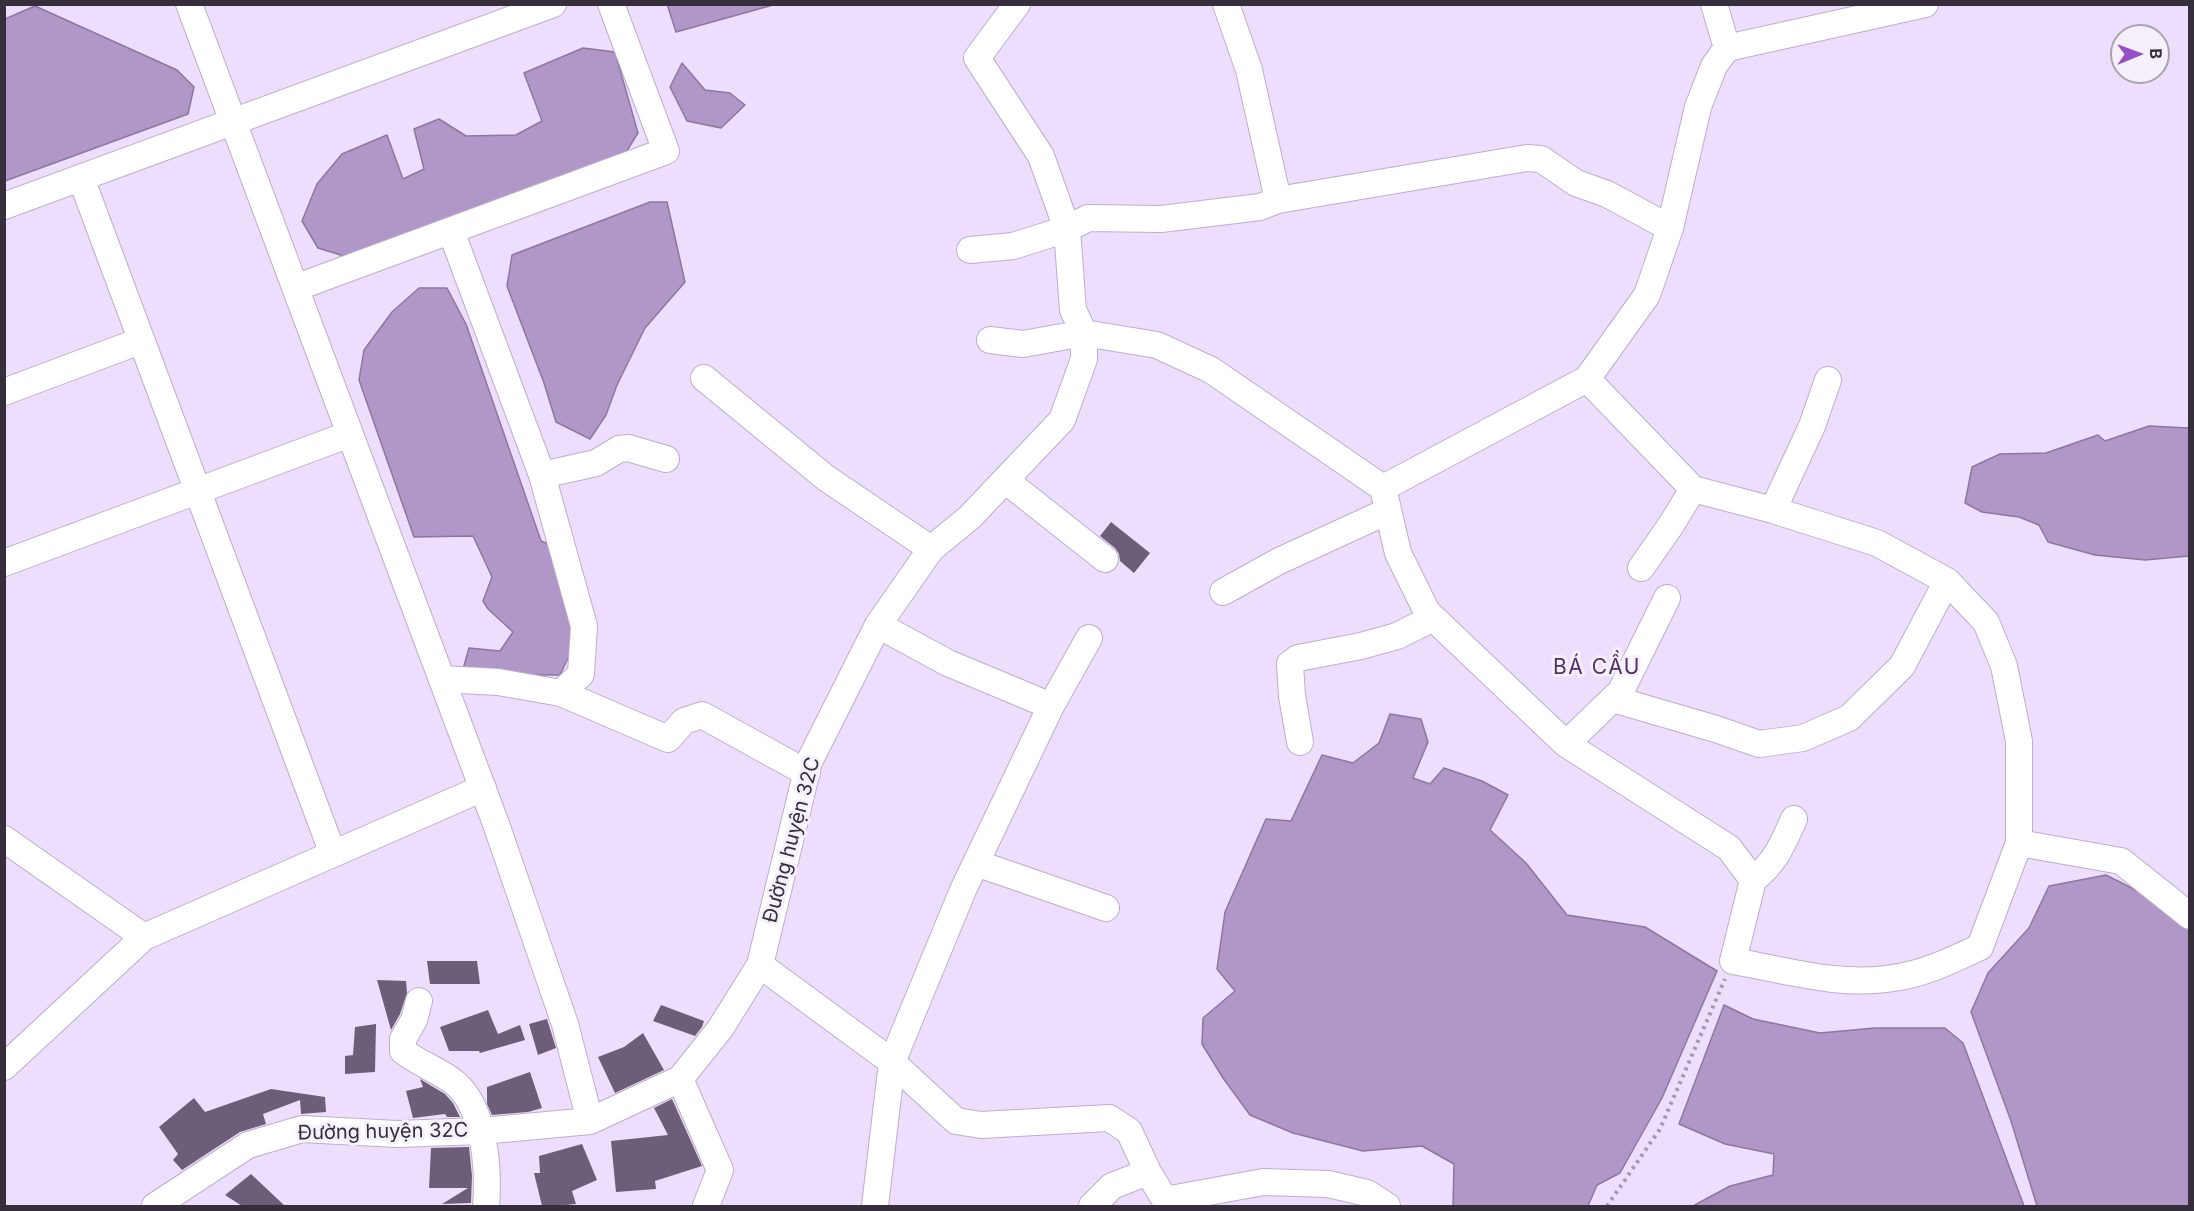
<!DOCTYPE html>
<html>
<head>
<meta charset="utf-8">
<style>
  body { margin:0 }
  #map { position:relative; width:2194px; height:1211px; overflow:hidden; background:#eedefd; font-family:Inter,sans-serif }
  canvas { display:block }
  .frame { position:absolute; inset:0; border:6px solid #362f3b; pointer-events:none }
  .north { position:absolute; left:2110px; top:24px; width:60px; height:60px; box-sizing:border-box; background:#f6f0fc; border:2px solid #a9a3af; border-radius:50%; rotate:89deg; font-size:16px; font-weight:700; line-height:24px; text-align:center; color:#362f3b }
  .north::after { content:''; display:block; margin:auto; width:21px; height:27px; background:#9450c5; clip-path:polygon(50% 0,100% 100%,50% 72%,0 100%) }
</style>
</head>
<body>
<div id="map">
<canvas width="2194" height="1211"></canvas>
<div class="frame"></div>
<div class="north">B</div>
</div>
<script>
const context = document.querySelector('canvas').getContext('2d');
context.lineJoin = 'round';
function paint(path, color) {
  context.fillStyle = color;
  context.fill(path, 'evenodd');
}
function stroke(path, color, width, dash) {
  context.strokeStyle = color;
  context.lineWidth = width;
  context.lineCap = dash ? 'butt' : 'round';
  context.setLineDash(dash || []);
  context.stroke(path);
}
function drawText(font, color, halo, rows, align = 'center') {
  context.font = font + ' Inter,sans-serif';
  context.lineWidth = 6;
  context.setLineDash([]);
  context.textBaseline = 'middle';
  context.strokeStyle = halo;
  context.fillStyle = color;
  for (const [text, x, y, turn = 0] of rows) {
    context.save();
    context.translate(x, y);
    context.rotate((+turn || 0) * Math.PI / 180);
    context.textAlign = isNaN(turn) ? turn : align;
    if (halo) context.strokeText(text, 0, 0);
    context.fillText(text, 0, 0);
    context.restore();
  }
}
const water = new Path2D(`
  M 667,4 L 773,4 L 773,5 L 676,32 Z
  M 35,6 L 177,70 L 194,87 L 188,114 L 5,181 L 5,19 Z
  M 583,48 L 615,52 L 638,133 L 623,157 L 344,256 L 318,248 L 302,221 L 317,184 L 342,154 L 387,135 L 403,179 L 424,169 L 414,129 L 439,119 L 466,136 L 516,135 L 542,121 L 524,73 Z
  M 682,63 L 705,90 L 730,93 L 745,105 L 721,128 L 687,121 L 670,87 Z
  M 650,202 L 667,202 L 685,282 L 645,328 L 617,385 L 606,415 L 590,439 L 556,422 L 544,383 L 507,286 L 512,255 Z
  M 419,288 L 447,288 L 466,324 L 541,541 L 556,547 L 572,589 L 570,654 L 560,675 L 485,675 L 463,669 L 469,648 L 500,651 L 513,632 L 488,609 L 483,601 L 492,577 L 473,536 L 414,537 L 359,380 L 364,350 L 392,312 Z
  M 2149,426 L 2189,428 L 2189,556 L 2145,560 L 2095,555 L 2048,542 L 2039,525 L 2019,517 L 1982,512 L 1965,503 L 1972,467 L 2000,454 L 2046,453 L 2098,435 L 2105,441 Z
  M 1390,714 L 1421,719 L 1428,742 L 1413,778 L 1430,784 L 1444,768 L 1482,781 L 1508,795 L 1490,830 L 1526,863 L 1567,915 L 1645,927 L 1717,971 L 1662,1098 L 1620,1173 L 1597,1185 L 1588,1206 L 1453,1206 L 1454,1164 L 1422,1146 L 1363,1151 L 1293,1133 L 1250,1115 L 1223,1078 L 1202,1044 L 1203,1018 L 1235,991 L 1217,969 L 1225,912 L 1266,819 L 1291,821 L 1322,755 L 1353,763 L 1379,743 Z
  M 2106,875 L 2167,906 L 2189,929 L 2189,1206 L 2037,1206 L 2011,1121 L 1971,1012 L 1988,973 L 2029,928 L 2049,886 Z
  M 1724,1005 L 1753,1019 L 1820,1033 L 1875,1028 L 1945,1028 L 1963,1043 L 2024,1206 L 1693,1206 L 1730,1186 L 1773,1175 L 1774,1154 L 1725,1144 L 1679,1124 Z`);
const building = new Path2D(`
  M 1111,522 L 1150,553 L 1134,573 L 1120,561 L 1119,554 L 1115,548 L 1100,536 Z
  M 427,961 L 477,961 L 480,984 L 430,984 Z
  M 377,980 L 406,981 L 407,993 L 400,1014 L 391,1030 Z
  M 661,1005 L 704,1021 L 702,1027 L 695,1036 L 653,1021 Z
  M 488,1010 L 498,1034 L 520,1025 L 525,1040 L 480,1053 L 479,1051 L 449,1051 L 440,1027 Z
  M 547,1019 L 556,1048 L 538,1055 L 529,1024 Z
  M 376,1024 L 375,1072 L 345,1074 L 345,1056 L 353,1055 L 355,1027 Z
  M 643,1033 L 664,1070 L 615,1093 L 598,1057 L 624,1047 Z
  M 530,1072 L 542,1108 L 528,1112 L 492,1115 L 487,1104 L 487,1087 Z
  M 420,1079 L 445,1094 L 453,1103 L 460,1117 L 447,1117 L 445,1114 L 413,1118 L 406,1091 L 423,1087 Z
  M 271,1089 L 325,1097 L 326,1112 L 301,1114 L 300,1100 L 263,1114 L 266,1124 L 240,1132 L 182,1170 L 173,1160 L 178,1154 L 159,1127 L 194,1098 L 205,1112 Z
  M 672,1099 L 702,1166 L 655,1181 L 656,1189 L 616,1192 L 611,1141 L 668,1135 L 654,1108 Z
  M 582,1144 L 597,1180 L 572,1191 L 576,1204 L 566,1205 L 566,1206 L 542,1206 L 534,1173 L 540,1173 L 539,1156 Z
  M 469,1147 L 472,1176 L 471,1203 L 442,1204 L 468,1188 L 429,1188 L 431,1148 Z
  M 251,1174 L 285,1206 L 242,1206 L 225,1195 Z`);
const path = new Path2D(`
  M 1607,1206 L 1660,1129 L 1725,979`);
const minor = new Path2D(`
  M 189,4 L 496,824 L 565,1024 L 590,1121
  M 1226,4 L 1249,70 L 1278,200
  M 1714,4 L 1727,48
  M 81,178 L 333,854
  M 4,206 L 553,4
  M 970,250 L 1013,246 L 1067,229 L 1088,218 L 1161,219 L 1260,207 L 1278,200 L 1527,158 L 1541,159 L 1576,183 L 1607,194 L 1670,228
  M 295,288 L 666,151 L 611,4
  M 990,340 L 1023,344 L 1084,333 L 1157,345 L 1211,370 L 1383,488 L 1398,553 L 1427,612 L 1566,744 L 1729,848 L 1753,880 L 1733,961 C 1785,970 1840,987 1893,978 C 1924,974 1952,960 1980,947 L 2019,843 L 2019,741 L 2004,666 L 1986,622 L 1947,581 L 1877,543 L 1773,510 L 1693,489 L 1587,379
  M 704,378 L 826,478 L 931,549
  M 4,392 L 140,341
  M 542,475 L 596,463 L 619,449 L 628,448 L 666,459
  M 1005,480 L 1105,559
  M 1383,488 L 1587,379 L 1647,295 L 1670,228 L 1698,107 L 1714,66 L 1727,48 L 1925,4
  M 1773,510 L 1812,426 L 1828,380
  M 4,563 L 350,434
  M 1641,568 L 1671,525 L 1693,489
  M 1223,592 L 1279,561 L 1388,511
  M 878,625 L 948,663 L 1051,706
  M 442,679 L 498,682 L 561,693 L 581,674 L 584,626 L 542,475 L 451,231
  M 561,693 L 668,739 L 684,721 L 702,715 L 807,773
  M 1613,699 L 1716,729 L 1759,744 L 1803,738 L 1849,718 L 1902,666 L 1947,581
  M 1300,742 L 1292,696 L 1290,664 L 1298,658 L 1361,646 L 1397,636 L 1433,618
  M 1566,744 L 1621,691 L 1667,598
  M 4,839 L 144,937
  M 2019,843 L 2121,861 L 2190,916
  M 976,863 L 1106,908
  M 1753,880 C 1776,862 1782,845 1794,819
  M 760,965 L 892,1062 L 956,1121 L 981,1125 L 1109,1118 L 1129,1131 L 1148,1172 L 1165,1200 L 1263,1182 L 1328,1184 L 1367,1193 L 1387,1206
  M 419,1001 L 414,1020 L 403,1039 L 403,1051 C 419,1064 439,1070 455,1083 C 485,1108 489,1170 486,1206
  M 4,1067 L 144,937 L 483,788
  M 680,1079 L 720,1170 L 706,1206
  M 155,1206 L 248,1145 L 302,1129 L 397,1134 L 482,1131 L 590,1121 L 680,1079 L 720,1029 L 760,965 L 809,762 L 878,625 L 931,549 L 970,517 L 1062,420 L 1084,359 L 1084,333 L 1073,310 L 1067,229 L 1041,156 L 977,58 L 1017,4
  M 875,1206 L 892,1062 L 963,890 L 1051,706 L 1089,638
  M 1092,1206 L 1112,1186 L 1148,1172`);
const streetNames = [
  ["Đường huyện 32C",792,840,-75],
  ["Đường huyện 32C",383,1132,-1]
];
const neighbourhoodNames = [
  ["BÁ CẦU",1597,668]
];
paint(water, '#b197c8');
stroke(water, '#8c789e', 1.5);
paint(building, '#6c5e78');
stroke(minor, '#bdaecc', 28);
stroke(path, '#a497af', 4, [3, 4.5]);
stroke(minor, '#fff', 26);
drawText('20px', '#362f3b', '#f6f0fc', streetNames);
context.letterSpacing = '1.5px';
drawText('21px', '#503069', '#f6f0fc', neighbourhoodNames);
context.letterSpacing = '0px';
</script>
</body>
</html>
